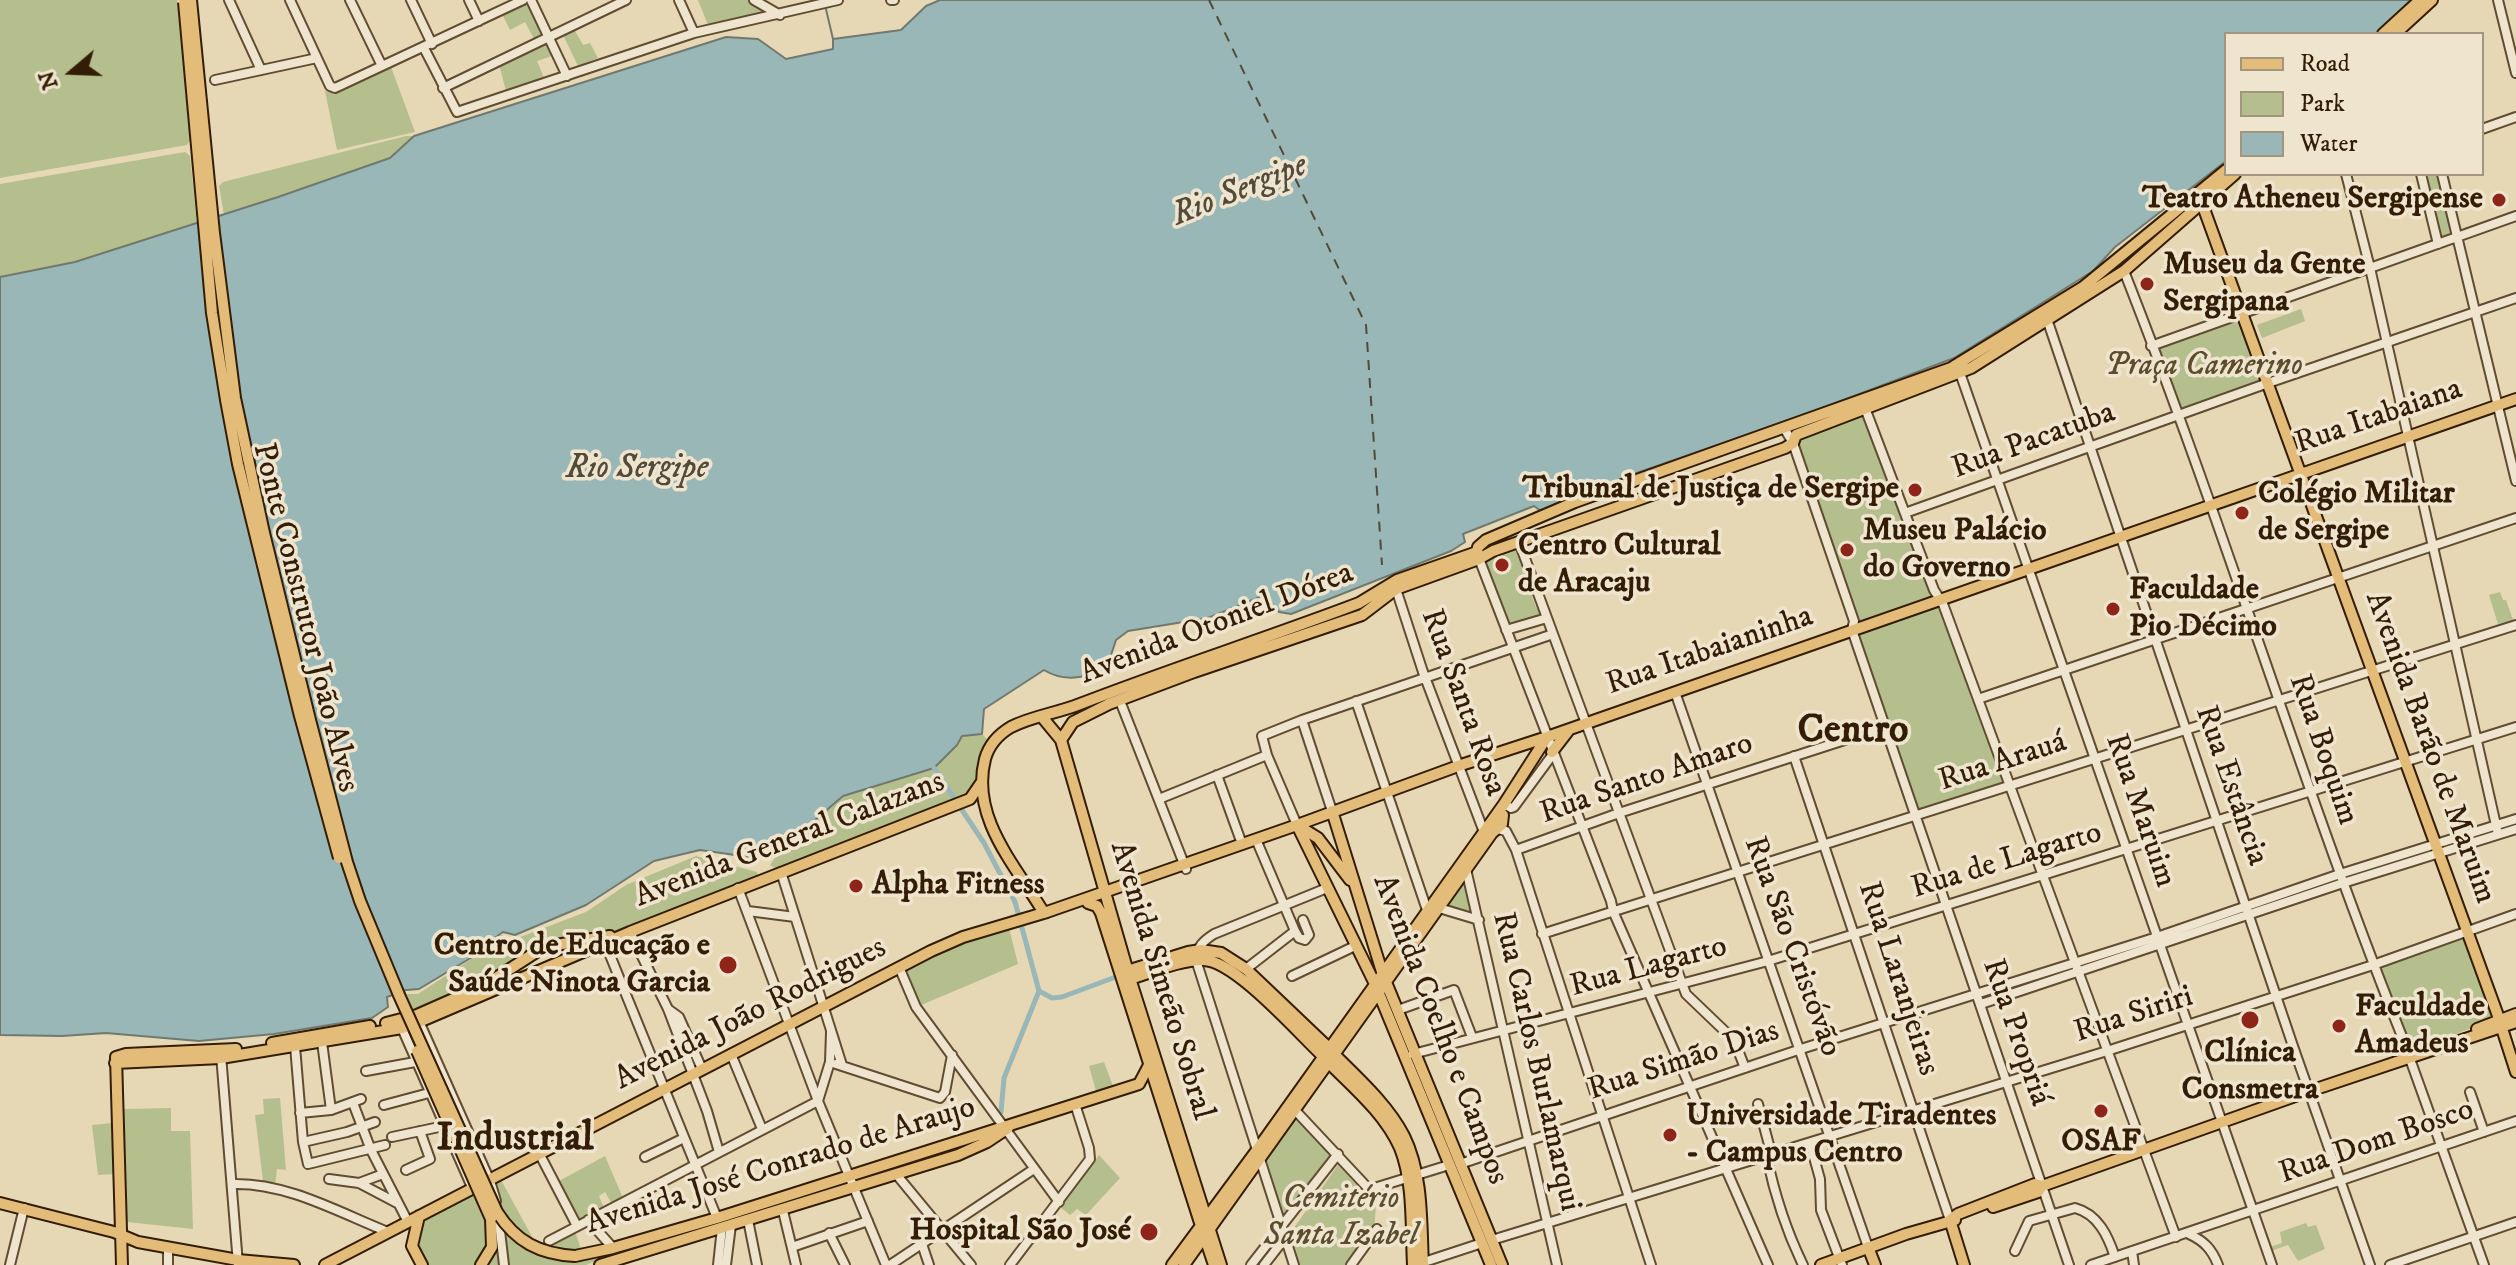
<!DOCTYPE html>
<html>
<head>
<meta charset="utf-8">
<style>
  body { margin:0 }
  #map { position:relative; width:2516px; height:1265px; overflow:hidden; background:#e6d7b5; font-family:"IM FELL DW Pica",serif }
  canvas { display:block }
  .legend { position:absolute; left:2224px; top:32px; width:260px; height:144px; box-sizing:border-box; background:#efe5cf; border:2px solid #a4957e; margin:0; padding:10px 14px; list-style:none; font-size:24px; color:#341d05 }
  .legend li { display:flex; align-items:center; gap:16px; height:40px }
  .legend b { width:40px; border:2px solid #a4957e }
  .north { position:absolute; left:32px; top:32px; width:80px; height:80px; -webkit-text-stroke:6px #efe5cf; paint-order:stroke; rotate:251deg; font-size:22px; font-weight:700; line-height:32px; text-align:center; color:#341d05 }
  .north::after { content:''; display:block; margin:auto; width:28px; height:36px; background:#341d05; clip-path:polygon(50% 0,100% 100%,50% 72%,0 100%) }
</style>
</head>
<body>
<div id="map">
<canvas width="2516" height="1265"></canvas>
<ul class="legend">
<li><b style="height:10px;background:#e3bc7a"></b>Road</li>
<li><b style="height:22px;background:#b5be8d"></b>Park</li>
<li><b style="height:22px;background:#99b7b6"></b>Water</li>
</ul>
<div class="north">N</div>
</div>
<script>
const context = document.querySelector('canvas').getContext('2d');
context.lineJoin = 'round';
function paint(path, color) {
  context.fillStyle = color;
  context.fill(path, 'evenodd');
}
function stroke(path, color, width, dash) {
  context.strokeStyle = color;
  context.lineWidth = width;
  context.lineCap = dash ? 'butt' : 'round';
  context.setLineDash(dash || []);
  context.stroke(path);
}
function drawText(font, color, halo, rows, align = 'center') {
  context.font = font + ' "IM FELL DW Pica",serif';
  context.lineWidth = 7;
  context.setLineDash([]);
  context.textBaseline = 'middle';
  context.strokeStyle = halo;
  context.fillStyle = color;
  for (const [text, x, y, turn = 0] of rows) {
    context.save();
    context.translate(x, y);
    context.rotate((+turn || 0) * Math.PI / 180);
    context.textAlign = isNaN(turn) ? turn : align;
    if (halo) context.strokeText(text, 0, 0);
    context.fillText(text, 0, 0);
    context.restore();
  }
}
const green = new Path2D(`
  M 0,0 L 177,0 L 190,140 L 187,145 L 0,178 Z
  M 698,0 L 752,0 L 765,12 L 708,25 Z
  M 525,2 L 543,34 L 534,39 L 525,22 L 510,30 L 502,14 Z
  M 574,29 L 583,45 L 590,43 L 598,58 L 578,66 L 563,35 Z
  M 548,42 L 552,56 L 537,61 L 545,80 L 506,91 L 499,64 Z
  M 391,67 L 415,132 L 337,150 L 325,91 L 335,93 Z
  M 406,136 L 414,136 L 390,158 L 224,215 L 219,186 L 223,182 Z
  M 185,152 L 190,156 L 197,224 L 75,262 L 0,277 L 0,184 Z
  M 2424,174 L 2438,174 L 2453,237 L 2439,240 Z
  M 2301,309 L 2305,321 L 2262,338 L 2257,325 Z
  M 2237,319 L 2262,381 L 2179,413 L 2154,348 Z
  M 1863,415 L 1935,599 L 1859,625 L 1798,449 L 1802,438 Z
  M 1517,546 L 1526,572 L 1523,572 L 1536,607 L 1542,614 L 1510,626 C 1507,610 1494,587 1485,560 L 1485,558 Z
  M 2500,592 L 2503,600 L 2506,600 L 2513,620 L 2498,624 L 2489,595 Z
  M 1939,606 L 2005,783 L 1917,813 L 1858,634 Z
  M 982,734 L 992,744 L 974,797 L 781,872 L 770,865 L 780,850 L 843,796 L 934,768 L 957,745 L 962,736 Z
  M 696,856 L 757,872 L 759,877 L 613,936 L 558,941 L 509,970 L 414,1013 L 406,994 L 418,994 L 485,950 L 496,946 L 499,937 L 502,935 L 510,941 L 586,912 L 626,885 Z
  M 1465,881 L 1472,915 L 1444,907 Z
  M 1009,928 L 1018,964 L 919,1006 L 905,970 L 957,944 Z
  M 2463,936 L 2492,1020 L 2412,1051 L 2377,966 Z
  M 1104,1062 L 1113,1086 L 1096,1091 L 1089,1066 Z
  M 280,1098 L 286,1170 L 277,1169 L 275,1185 L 263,1181 L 255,1115 L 264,1114 L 263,1099 Z
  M 171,1108 L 171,1131 L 190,1131 L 193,1229 L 127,1222 L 124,1109 Z
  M 1296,1116 L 1333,1152 L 1283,1218 L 1265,1160 Z
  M 113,1123 L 114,1174 L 98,1175 L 92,1125 Z
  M 1099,1155 L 1120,1178 L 1086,1215 L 1077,1209 L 1070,1215 L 1060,1207 Z
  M 605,1156 L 623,1198 L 612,1204 L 605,1192 L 599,1196 L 604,1208 L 577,1220 L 559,1181 Z
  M 1338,1165 L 1376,1206 L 1374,1230 L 1348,1265 L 1299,1265 L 1289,1235 Z
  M 501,1180 L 536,1244 L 545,1246 L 575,1231 L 584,1259 L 594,1258 L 596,1261 L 586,1265 L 427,1265 C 413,1252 415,1235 421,1219 Z
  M 2306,1223 L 2308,1227 L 2316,1225 L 2325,1249 L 2298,1261 L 2288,1245 L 2271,1251 L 2270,1247 L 2282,1243 L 2280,1232 Z`);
const water = new Path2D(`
  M 940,0 L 2411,0 L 2376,34 L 2226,34 L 2226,161 L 2115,247 L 2093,271 L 1954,358 L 1799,417 L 1628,476 L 1541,511 L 1534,506 L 1463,534 L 1465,542 L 1451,551 L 1291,614 L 1279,612 L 1265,595 L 1208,618 L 1128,631 L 1116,640 L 1106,670 C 1084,677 1065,683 1044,670 L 984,709 L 982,734 L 962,736 L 957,745 L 934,768 L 843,796 L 780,850 L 749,857 L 700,850 L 654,861 L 586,905 L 515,935 L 503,932 L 496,937 L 494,944 L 419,989 L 406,990 L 387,997 L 388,1007 L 372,1018 L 274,1034 L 199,1041 L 106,1033 L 62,1036 L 0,1035 L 0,277 L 75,262 L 278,197 L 390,158 L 414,136 L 726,37 L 758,39 L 786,59 L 833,49 L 833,39 L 901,30 L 926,6 Z`);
const stream = new Path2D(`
  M 825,5 L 833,39`);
const canal = new Path2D(`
  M 934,768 L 984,843 L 1015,902 L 1039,991 L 1004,1078 L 1001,1112
  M 2446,846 L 2516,823
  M 2368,871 L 2428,851
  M 1039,991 L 1052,998 L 1062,997 L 1121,975
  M 1983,998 L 2104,959
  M 685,1233 L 733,1219
  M 632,1250 L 651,1244`);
const ferry = new Path2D(`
  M 1209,0 L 1366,325 L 1382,565`);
const minor = new Path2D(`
  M 229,0 L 261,70
  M 290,0 L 330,86 L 335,88 L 523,0
  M 350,0 L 382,66
  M 411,0 L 432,44
  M 469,0 L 479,21
  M 531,0 L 567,76
  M 679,0 L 694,33
  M 754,0 L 780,15
  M 891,0 L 894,0
  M 2498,0 L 2516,73
  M 424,48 L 457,112 L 694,33 L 838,0
  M 215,80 L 317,58
  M 443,88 L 626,0
  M 2482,129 L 2516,117
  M 2346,174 L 2370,268 L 2498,834
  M 2421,174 L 2438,244
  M 2442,174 L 2516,481
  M 2124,271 C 2226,530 2305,796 2409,1054
  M 2048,322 L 2294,1049 L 2370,1265
  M 2151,346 L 2516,216
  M 1960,373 L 2272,1265
  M 1865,408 L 1934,590 L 1943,604 L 2176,1237
  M 1784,428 L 1793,443 L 1854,621 L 1852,630 L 2069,1265
  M 1905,513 L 2268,383 L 2516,298
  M 1519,542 L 1686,994 L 1734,1040 L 1745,1068
  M 1478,556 L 1611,901 L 1613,911 L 1768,1265
  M 1396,589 L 1423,672 L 1484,832
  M 1506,630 L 1547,618
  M 1675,692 L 1868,1247
  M 1978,699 L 2516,518
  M 1120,701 L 1186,869
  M 1356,701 L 1427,910
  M 1302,720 L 1332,811
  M 1794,756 L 1950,1220
  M 1217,775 L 1242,844
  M 1159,799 L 1267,755
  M 1504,804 L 1511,808 L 1514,807 L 1553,754
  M 1297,825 L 1267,755 L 1262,736 L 1302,720 L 1553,634
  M 1498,829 L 1506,831 L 1516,850 L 1651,1265
  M 1258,844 L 1295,931 L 1299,938 L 1305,940 L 1309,935 L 1303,920
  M 1516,850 L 1619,813 L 1885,727
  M 1466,869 L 1557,1265
  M 781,872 L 842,1065
  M 738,888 L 818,1101 L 886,1265
  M 1439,908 L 1479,920
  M 748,911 L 795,917
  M 630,932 L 668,1009 L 707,1111 L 719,1152
  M 1542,934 L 2516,625
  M 603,938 L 717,1218
  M 899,967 L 916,1007 L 1059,1202
  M 1246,969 L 1295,931
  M 1292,976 L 1355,946
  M 1981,1004 L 2343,883 L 2516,829
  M 668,1009 L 679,1017 L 702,1069
  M 1398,1010 L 1454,990 L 1472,1037
  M 418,1019 L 490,1181 L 496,1201
  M 401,1026 L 471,1185
  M 322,1042 L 331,1110
  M 295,1046 L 303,1142 L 308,1164 L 385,1145
  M 731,1054 L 762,1129
  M 1413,1054 L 1768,961 L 2516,727
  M 221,1055 L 238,1264
  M 2410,1059 L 2484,1265
  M 836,1064 L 940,1098 L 945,1092 L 952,1055
  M 366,1071 L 415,1062
  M 2470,1092 L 2484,1132
  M 353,1103 L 371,1150 L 408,1222
  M 1758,1104 L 1772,1156
  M 384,1105 L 429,1093
  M 1293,1108 L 1381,1202
  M 300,1113 L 331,1110 L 361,1099
  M 392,1137 L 444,1126
  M 303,1142 L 347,1132 L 375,1122
  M 1810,1143 L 1820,1179 L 1821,1210 L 1842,1265
  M 539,1153 L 577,1226
  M 645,1157 L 684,1138
  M 1767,1158 C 1775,1196 1786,1230 1803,1265
  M 1460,1164 L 1801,1049 L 2157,937 L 2340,874 L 2516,819
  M 406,1170 L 430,1159 L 420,1131
  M 896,1174 L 971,1265
  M 329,1179 L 359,1183 L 397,1203
  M 359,1183 L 383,1174
  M 232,1184 C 286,1182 340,1213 388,1232
  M 1371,1189 L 1449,1165
  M 783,1211 L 796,1265
  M 498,1214 L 504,1265
  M 588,1220 L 613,1248
  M 748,1220 L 757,1265
  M 829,1233 L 845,1265
  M 2189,1234 C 2204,1241 2212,1249 2218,1265
  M 1492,1240 L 2107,1051 L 2373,965 L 2516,914
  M 549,1241 L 818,1101 L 830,1062 L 831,1032
  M 922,1244 L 929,1265
  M 792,1247 L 868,1221
  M 168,1248 L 168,1265
  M 2015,1251 L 2029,1221 L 2075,1208 C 2098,1214 2108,1236 2115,1257
  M 2132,1251 L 2134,1265
  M 1418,1264 L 1482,1243
  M 10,1265 L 24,1208
  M 718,1265 L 722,1228
  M 726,1265 L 731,1225
  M 890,1265 L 1034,1169
  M 1010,1265 L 1090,1159 L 1089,1148 L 1075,1104
  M 1251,1265 L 1338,1154
  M 1264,1265 L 1285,1238
  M 1294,1265 L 1196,960 C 1197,947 1203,941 1214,934 L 1327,888
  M 1351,1265 L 1377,1229
  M 2091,1265 L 2516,1121
  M 2390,1265 L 2516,1222`);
const major = new Path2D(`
  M 2383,34 L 2420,0
  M 2395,34 L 2432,0
  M 2200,198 L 2497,1013 L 2516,1072
  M 1042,717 L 1061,740 L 1128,972 L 1221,1265
  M 1061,740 L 1073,722 L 1109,704 L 1194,672 L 1362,615 L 1396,589 L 1479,559 L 1493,551 L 1785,448 L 1793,443 L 1796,435 L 1971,368 L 2124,271 L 2235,174
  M 1552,752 L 1569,730
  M 1332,811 L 1383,975 L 1502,1265
  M 1297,825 L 1375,984 L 1491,1265
  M 1297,825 L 1318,838 L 1350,880
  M 1088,903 L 1097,906 L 1101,913 L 1202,1229
  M 1044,913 C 1016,866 970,818 985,759 C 989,745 999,734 1011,727 C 1032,716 1058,713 1080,704 C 1173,668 1267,638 1359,603 L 1397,580 L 1477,552 L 1478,547 L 1486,540 L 1575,502 L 1951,368 L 2083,287 L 2226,170
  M 1044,913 L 1297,825 L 1458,766 L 1547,737 L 2516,399
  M 1127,971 L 1188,952 L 1201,950 L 1221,953 L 1246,969 L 1330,1049
  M 1130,979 C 1153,972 1179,960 1203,960 C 1235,960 1299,1034 1324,1057
  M 386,1023 L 417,1015 L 485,985 L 544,947 L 610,936
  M 2477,1029 L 2516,1014
  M 272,1043 L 370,1026
  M 1335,1055 C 1359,1079 1388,1105 1404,1136 C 1423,1174 1421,1223 1423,1265
  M 115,1063 L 221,1058 L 402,1028 L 419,1022 L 630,932 L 970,799 L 981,783
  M 1329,1063 C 1354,1088 1385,1114 1400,1148 C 1414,1183 1411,1228 1413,1265
  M 0,1203 L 114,1232 L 138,1242 L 238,1260 L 294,1265
  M 1993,1207 L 2038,1192 L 2042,1186
  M 419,1216 L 412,1246 L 422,1265
  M 1950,1220 L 1958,1214 L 2035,1184 L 2042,1186 L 2304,1093 L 2516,1022
  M 1950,1220 L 1964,1265
  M 1207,1244 L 1214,1265
  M 1868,1247 L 1875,1265
  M 575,1256 L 613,1248 L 717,1218 L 1139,1084 L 1149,1065
  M 122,1265 L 116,1057 L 126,1054 L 236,1049
  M 325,1265 L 931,951 L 963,937 L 1047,912
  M 481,1265 L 492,1247 L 491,1219
  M 600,1265 L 958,1155 L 987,1142 L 1008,1128
  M 1172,1265 L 1257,1150 L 1504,804 L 1547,737
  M 1184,1265 L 1492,833 L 1502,824 L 1503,815 L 1499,812
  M 1821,1265 L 1906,1234 L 1955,1220`);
const majorBridge = new Path2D(`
  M 191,0 L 214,233 L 235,398 L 264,533 L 310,720 L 347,862 L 360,901 L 399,995 L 497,1212 C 516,1242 540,1254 575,1256
  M 184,2 L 212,313 L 226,400 L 238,464 L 300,716 L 339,858
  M 417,1051 L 491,1219`);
const markers = [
  [2499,200,8,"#8f2418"],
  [2147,284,8,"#8f2418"],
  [1915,490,8,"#8f2418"],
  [2242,513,8,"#8f2418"],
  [1847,550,8,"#8f2418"],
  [1502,565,8,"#8f2418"],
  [2113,609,8,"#8f2418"],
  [856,886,8,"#8f2418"],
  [728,965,10,"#8f2418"],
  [2250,1020,10,"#8f2418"],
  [2339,1026,8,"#8f2418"],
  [2101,1111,8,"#8f2418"],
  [1670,1135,8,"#8f2418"],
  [1149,1232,10,"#8f2418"]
];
const poiNames = [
  ["Teatro Atheneu Sergipense",2483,200,"right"],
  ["Museu da Gente",2163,266],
  ["Sergipana",2163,303],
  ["Tribunal de Justiça de Sergipe",1899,490,"right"],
  ["Colégio Militar",2258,495],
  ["de Sergipe",2258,532],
  ["Museu Palácio",1863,532],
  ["do Governo",1863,569],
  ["Centro Cultural",1518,547],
  ["de Aracaju",1518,584],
  ["Faculdade",2129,591],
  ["Pio Décimo",2129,628],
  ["Alpha Fitness",872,886],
  ["Centro de Educação e",710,947,"right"],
  ["Saúde Ninota Garcia",710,984,"right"],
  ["Faculdade",2355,1008],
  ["Amadeus",2355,1045],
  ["Clínica",2250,1054,"center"],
  ["Consmetra",2250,1091,"center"],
  ["Universidade Tiradentes",1686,1117],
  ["- Campus Centro",1686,1154],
  ["OSAF",2101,1143,"center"],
  ["Hospital São José",1131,1232,"right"]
];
const parkNames = [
  ["Praça Camerino",2204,367],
  ["Cemitério",1341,1200],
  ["Santa Izabel",1341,1237]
];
const streetNames = [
  ["Rua Itabaiana",2379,418,-19],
  ["Rua Pacatuba",2034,442,-20],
  ["Ponte Construtor João Alves",304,618,76],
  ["Avenida Otoniel Dórea",1217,625,-21],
  ["Rua Itabaianinha",1710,652,-19],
  ["Rua Santa Rosa",1462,703,70],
  ["Avenida Barão de Maruim",2429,748,70],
  ["Rua Boquim",2322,750,71],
  ["Rua Arauá",2003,763,-18],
  ["Rua Santo Amaro",1647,780,-19],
  ["Rua Estância",2230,786,71],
  ["Rua Maruim",2139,811,71],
  ["Avenida General Calazans",790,841,-21],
  ["Rua de Lagarto",2007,862,-17],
  ["Rua São Cristóvão",1791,947,70],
  ["Rua Lagarto",1649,968,-15],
  ["Rua Laranjeiras",1897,979,72],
  ["Avenida Simeão Sobral",1160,981,73],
  ["Avenida João Rodrigues",751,1015,-27],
  ["Rua Siriri",2134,1016,-18],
  ["Avenida Coelho e Campos",1439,1030,69],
  ["Rua Propriá",2015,1033,71],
  ["Rua Carlos Burlamarqui",1535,1062,77],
  ["Rua Simão Dias",1684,1062,-18],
  ["Rua Dom Bosco",2377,1143,-19],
  ["Avenida José Conrado de Araujo",781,1167,-17]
];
const waterNames = [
  ["Rio Sergipe",1240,192,-22],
  ["Rio Sergipe",637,470]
];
const districtNames = [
  ["Centro",1853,733],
  ["Industrial",515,1141]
];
paint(green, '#b5be8d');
paint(water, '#99b7b6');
stroke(water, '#71796f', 2);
stroke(stream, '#71796f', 2);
stroke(canal, '#99b7b6', 5);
stroke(ferry, '#524b3a', 2, [10, 8]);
stroke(minor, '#604c31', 12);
stroke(major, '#341d05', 14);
stroke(minor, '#efe5cf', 8);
stroke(major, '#e3bc7a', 10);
stroke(majorBridge, '#341d05', 14, []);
stroke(majorBridge, '#e3bc7a', 10);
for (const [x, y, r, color] of markers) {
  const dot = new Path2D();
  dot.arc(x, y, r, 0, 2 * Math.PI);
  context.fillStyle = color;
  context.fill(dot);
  stroke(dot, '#efe5cf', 3);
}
drawText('bold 32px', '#341d05', '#efe5cf', poiNames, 'left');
drawText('italic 32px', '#5b4d2e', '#efe5cf', parkNames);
drawText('32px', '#341d05', '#efe5cf', streetNames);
drawText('italic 34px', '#524b3a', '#efe5cf', waterNames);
drawText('bold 40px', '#341d05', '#efe5cf', districtNames);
</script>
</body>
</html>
